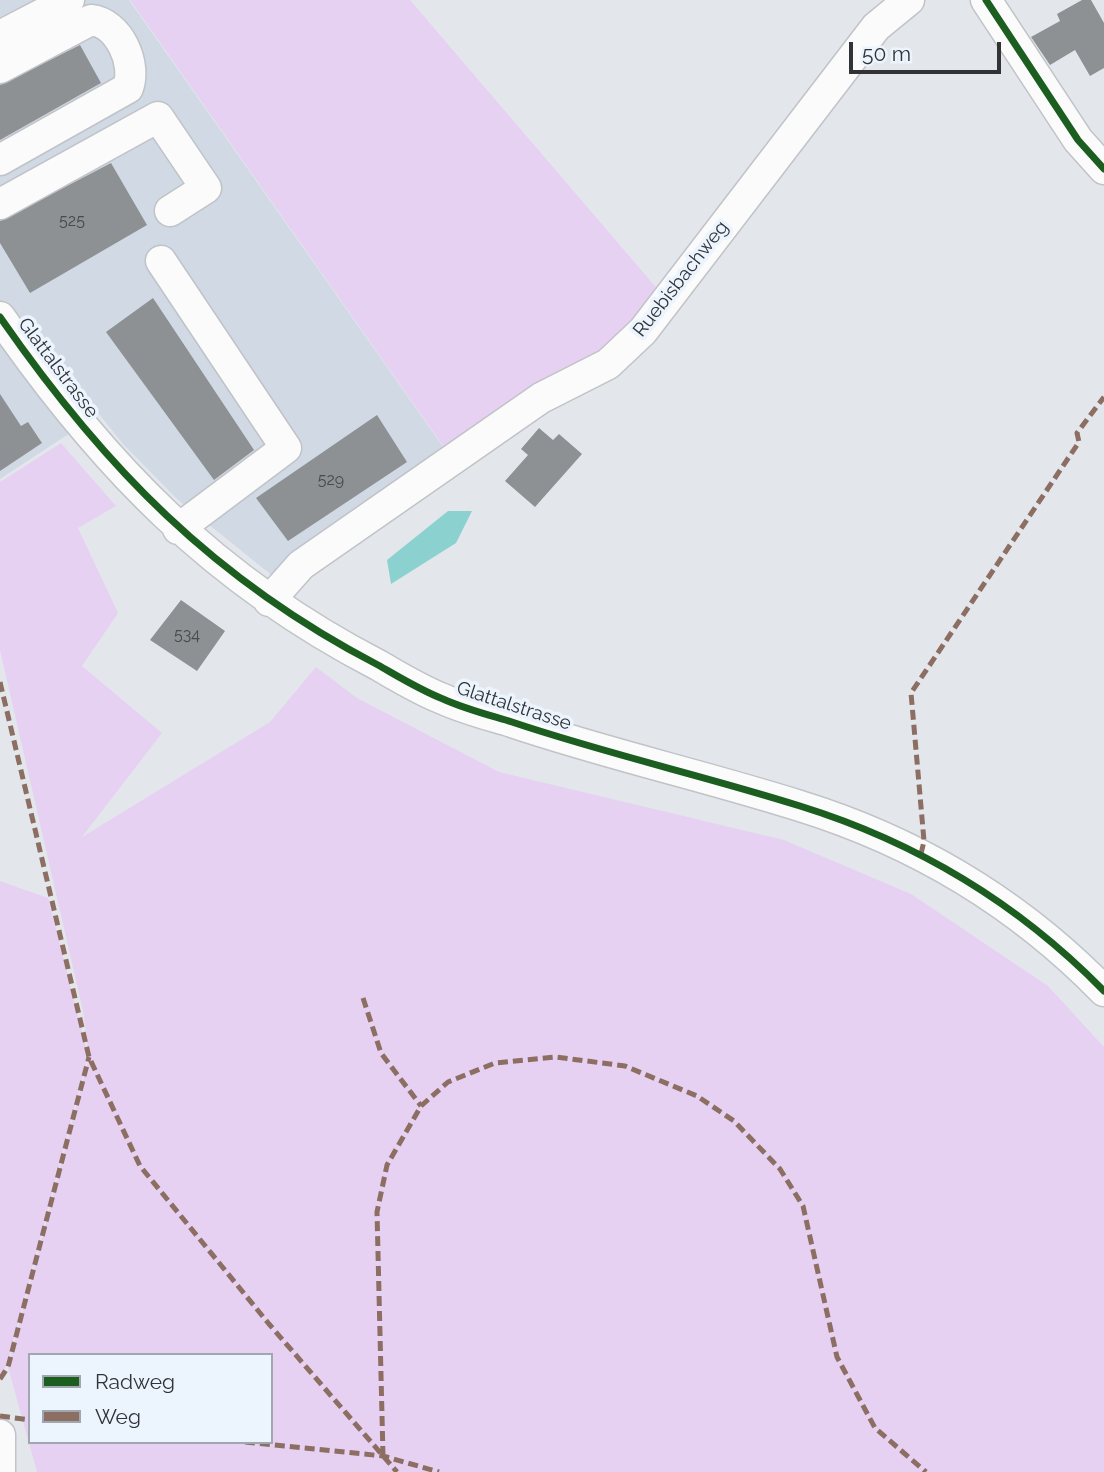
<!DOCTYPE html>
<html>
<head>
<meta charset="utf-8">
<style>
  body { margin:0 }
  #map { position:relative; width:1104px; height:1472px; overflow:hidden; background:#e3e7ec; font-family:Raleway,sans-serif }
  canvas { display:block }
  .legend { position:absolute; left:28px; top:1353px; width:245px; height:91px; box-sizing:border-box; background:#ecf4fe; border:2px solid #a1a7ae; margin:0; padding:9px 12px; list-style:none; font-size:21px; color:#313337 }
  .legend li { display:flex; align-items:center; gap:14px; height:35px }
  .legend b { width:35px; border:2px solid #a1a7ae }
  .scale { position:absolute; left:849px; top:42px; width:152px; height:32px; box-sizing:border-box; border:4px solid #313337; border-top:0; padding-left:9px; font-size:21px; line-height:24px; white-space:nowrap; color:#313337; -webkit-text-stroke:5px #ecf4fe; paint-order:stroke }
</style>
</head>
<body>
<div id="map">
<canvas width="1104" height="1472"></canvas>
<ul class="legend">
<li><b style="height:9px;background:#1b5e20"></b>Radweg</li>
<li><b style="height:9px;background:#8d6e63"></b>Weg</li>
</ul>
<div class="scale">50 m</div>
</div>
<script>
const context = document.querySelector('canvas').getContext('2d');
context.lineJoin = 'round';
function paint(path, color) {
  context.fillStyle = color;
  context.fill(path, 'evenodd');
}
function stroke(path, color, width, dash) {
  context.strokeStyle = color;
  context.lineWidth = width;
  context.lineCap = dash ? 'butt' : 'round';
  context.setLineDash(dash || []);
  context.stroke(path);
}
function drawText(font, color, halo, rows, align = 'center') {
  context.font = font + ' Raleway,sans-serif';
  context.lineWidth = 7;
  context.setLineDash([]);
  context.textBaseline = 'middle';
  context.strokeStyle = halo;
  context.fillStyle = color;
  for (const [text, x, y, turn = 0] of rows) {
    context.save();
    context.translate(x, y);
    context.rotate((+turn || 0) * Math.PI / 180);
    context.textAlign = isNaN(turn) ? turn : align;
    if (halo) context.strokeText(text, 0, 0);
    context.fillText(text, 0, 0);
    context.restore();
  }
}
const built = new Path2D(`
  M 0,0 L 129,0 L 448,454 L 274,577 L 177,499 L 123,444 L 99,414 L 0,479 Z`);
const green = new Path2D(`
  M 130,0 L 410,0 L 666,299 L 639,328 L 448,453 Z
  M 61,443 L 116,506 L 78,528 L 118,613 L 82,666 L 162,733 L 82,837 L 270,722 L 316,667 L 357,698 L 499,772 L 784,840 L 911,894 L 1048,986 L 1104,1047 L 1104,1472 L 37,1472 L 8,1367 L 89,1057 L 83,1011 L 0,650 L 0,482 ZM 30,1355 L 271,1355 L 271,1442 L 30,1442 Z
  M 0,881 L 48,898 L 88,1056 L 7,1365 L 0,1374 Z`);
const water = new Path2D(`
  M 448,511 L 472,511 L 456,543 L 391,584 L 387,560 Z`);
const building = new Path2D(`
  M 1082,0 L 1091,0 L 1104,23 L 1104,68 L 1090,76 L 1075,50 L 1050,65 L 1031,37 L 1060,21 L 1057,14 Z
  M 80,45 L 101,83 L 0,140 L 0,85 Z
  M 111,163 L 147,225 L 30,293 L 0,243 L 0,221 Z
  M 153,298 L 254,450 L 214,480 L 106,332 Z
  M 0,394 L 21,426 L 28,422 L 42,443 L 0,471 Z
  M 377,415 L 407,462 L 288,541 L 256,498 Z
  M 539,428 L 553,440 L 559,434 L 582,454 L 535,507 L 505,481 L 528,455 L 521,449 Z
  M 181,600 L 225,631 L 197,671 L 150,640 Z`);
const minor = new Path2D(`
  M 986,0 L 1078,140 L 1104,169
  M 0,36 L 69,0
  M 0,68 L 91,20 C 119,23 137,63 128,88 L 0,160
  M 0,204 L 158,117 L 206,188 L 170,211
  M 161,261 L 286,448 L 178,529
  M 0,317 C 104,467 214,580 378,665 C 399,677 420,690 443,699 C 465,709 489,715 512,722 C 607,754 705,776 800,806 C 916,842 1019,904 1104,991
  M 269,601 L 301,565 L 541,398 L 608,364 L 643,331 L 876,27 L 909,0
  M 0,1435 L 0,1472`);
const quiet = new Path2D(`
  M 0,682 L 89,1057 L 140,1166 L 269,1324 L 397,1472
  M 921,854 L 924,841 L 911,693 L 1079,442 L 1077,433 L 1104,397
  M 363,998 L 381,1053 L 421,1106
  M 0,1379 L 8,1367 L 89,1057
  M 0,1416 L 30,1420
  M 245,1442 L 383,1456 L 439,1472
  M 383,1456 L 377,1212 L 387,1165 L 421,1106 L 448,1082 L 495,1063 L 556,1057 L 625,1066 L 697,1096 L 734,1121 L 780,1169 L 803,1206 L 837,1357 L 875,1428 L 926,1472`);
const cycleway = new Path2D(`
  M 986,0 L 1078,140 L 1104,169
  M 0,317 C 104,467 214,580 378,665 C 399,677 420,690 443,699 C 465,709 489,715 512,722 C 607,754 705,776 800,806 C 916,842 1019,904 1104,991`);
const numberNames = [
  ["525",72,221],
  ["529",331,480],
  ["534",187,635]
];
const streetNames = [
  ["Ruebisbachweg",681,279,-52],
  ["Glattalstrasse",58,368,53],
  ["Glattalstrasse",514,706,18]
];
paint(built, '#d0d9e4');
paint(green, '#e6d1f2');
paint(water, '#8bd1cf');
paint(building, '#8d9193');
stroke(minor, '#c0c3c7', 33);
stroke(minor, '#fbfbfc', 30);
stroke(quiet, '#8d6e63', 5, [10, 5]);
stroke(cycleway, '#1b5e20', 7);
drawText('16px', '#484a4e', null, numberNames);
drawText('19px', '#313337', '#ecf4fe', streetNames);
</script>
</body>
</html>
